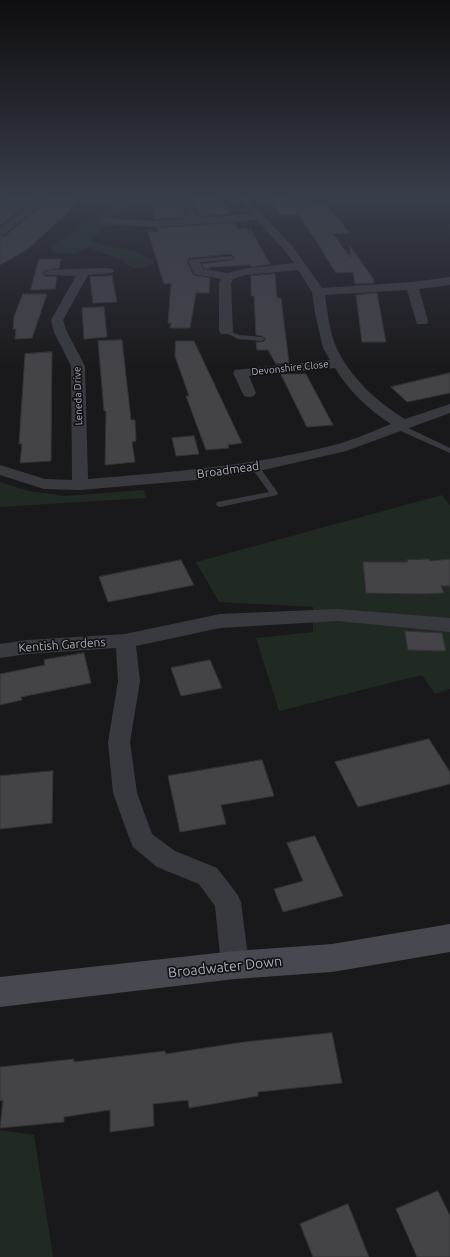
<!DOCTYPE html>
<html>
<head>
<meta charset="utf-8">
<style>
  body { margin:0 }
  canvas { display:block; background:#19181b }
</style>
</head>
<body>
<canvas width="450" height="1257"></canvas>
<script>
const context = document.querySelector('canvas').getContext('2d');
context.lineJoin = 'round';
function paint(path, color) {
  context.fillStyle = color;
  context.fill(path, 'evenodd');
}
function stroke(path, color, width, dash) {
  context.strokeStyle = color;
  context.lineWidth = width;
  context.lineCap = dash ? 'butt' : 'round';
  context.setLineDash(dash || []);
  context.stroke(path);
}
function drawText(font, color, halo, rows, align = 'center') {
  context.font = font + ' Ubuntu,sans-serif';
  context.lineWidth = 3.5;
  context.setLineDash([]);
  context.textBaseline = 'middle';
  context.strokeStyle = halo;
  context.fillStyle = color;
  for (const [text, x, y, turn = 0] of rows) {
    context.save();
    context.translate(x, y);
    context.rotate((+turn || 0) * Math.PI / 180);
    context.textAlign = isNaN(turn) ? turn : align;
    if (halo) context.strokeText(text, 0, 0);
    context.fillText(text, 0, 0);
    context.restore();
  }
}
const green = new Path2D(`
  M 123,195 L 144,195 L 112,220 L 90,241 L 139,253 L 155,262 L 148,267 L 132,268 L 122,260 L 89,248 L 73,254 L 53,252 L 51,247 Z
  M 0,482 L 29,491 L 65,496 L 144,490 L 146,498 L 0,507 Z
  M 442,495 L 450,505 L 450,689 L 435,694 L 422,675 L 279,711 L 256,638 L 313,632 L 313,607 L 219,602 L 196,562 Z
  M 0,1130 L 34,1135 L 53,1257 L 0,1257 Z`);
const building = new Path2D(`
  M 9,195 L 39,195 L 0,226 L 0,202 Z
  M 53,196 L 82,199 L 28,249 L 0,265 L 0,237 L 5,236 Z
  M 215,196 L 217,199 L 221,198 L 230,214 L 200,216 L 189,197 Z
  M 289,196 L 294,203 L 298,203 L 306,198 L 309,202 L 324,202 L 350,233 L 333,234 L 351,258 L 349,245 L 373,278 L 374,283 L 355,284 L 353,272 L 336,273 L 322,251 L 323,251 L 298,214 L 280,215 L 267,197 Z
  M 176,198 L 187,217 L 155,219 L 151,208 L 154,208 L 150,200 Z
  M 235,223 L 238,229 L 246,228 L 250,234 L 250,228 L 270,264 L 251,267 L 251,265 L 210,267 L 210,269 L 204,268 L 202,264 L 233,260 L 235,258 L 231,254 L 189,258 L 187,262 L 193,275 L 210,278 L 209,293 L 196,293 L 190,328 L 170,328 L 171,323 L 168,323 L 171,283 L 164,284 L 148,232 L 159,231 L 158,228 Z
  M 39,259 L 61,259 L 59,268 L 45,270 L 42,273 L 45,276 L 57,277 L 55,289 L 31,290 Z
  M 275,274 L 277,298 L 281,298 L 289,363 L 276,364 L 268,350 L 257,350 L 256,342 L 263,342 L 266,339 L 262,336 L 256,335 L 254,296 L 251,296 L 251,276 Z
  M 112,276 L 117,302 L 93,303 L 90,277 Z
  M 377,293 L 386,342 L 362,342 L 356,295 Z
  M 23,294 L 47,294 L 32,338 L 15,339 L 16,329 L 13,329 L 14,317 Z
  M 104,307 L 107,337 L 84,339 L 82,308 Z
  M 122,340 L 131,420 L 135,420 L 136,441 L 132,442 L 135,462 L 105,465 L 106,411 L 104,411 L 98,341 Z
  M 176,341 L 194,341 L 242,443 L 228,445 L 229,448 L 206,450 L 186,396 L 189,396 L 175,356 Z
  M 52,352 L 51,461 L 20,463 L 22,444 L 19,444 L 25,354 Z
  M 450,373 L 450,393 L 407,402 L 391,387 Z
  M 281,374 L 306,374 L 333,425 L 307,427 Z
  M 194,436 L 199,454 L 176,456 L 172,438 Z
  M 429,559 L 430,561 L 450,559 L 450,586 L 441,586 L 444,593 L 422,594 L 366,593 L 363,562 L 408,562 L 407,560 Z
  M 181,560 L 194,585 L 108,602 L 99,577 Z
  M 405,631 L 442,633 L 446,651 L 408,650 Z
  M 84,653 L 91,683 L 21,697 L 22,700 L 0,705 L 0,674 L 45,665 L 44,660 Z
  M 210,660 L 222,688 L 181,696 L 171,668 Z
  M 429,739 L 450,772 L 450,784 L 358,807 L 335,762 Z
  M 262,760 L 274,796 L 221,805 L 226,824 L 180,832 L 168,776 Z
  M 53,771 L 52,823 L 0,829 L 0,776 Z
  M 315,836 L 343,896 L 283,912 L 274,889 L 303,881 L 287,843 Z
  M 332,1033 L 342,1083 L 258,1092 L 258,1096 L 189,1108 L 188,1100 L 153,1104 L 154,1126 L 110,1132 L 110,1110 L 64,1117 L 64,1122 L 0,1128 L 3,1100 L 0,1101 L 0,1067 L 74,1059 L 74,1062 L 165,1051 L 166,1054 L 244,1042 Z
  M 438,1191 L 450,1216 L 450,1257 L 417,1257 L 396,1209 Z
  M 348,1204 L 369,1257 L 313,1257 L 300,1224 Z`);
const lane = new Path2D(`
  M 231,256 L 234,258 L 233,259 L 194,263 L 191,261 L 194,259 Z
  M 226,329 L 239,335 L 262,337 L 265,339 L 262,341 L 238,339 L 224,332 L 224,330 Z
  M 396,425 L 402,425 L 450,448 L 450,453 L 396,429 Z
  M 252,465 L 258,465 L 278,493 L 277,495 L 220,507 L 217,506 L 216,504 L 217,502 L 269,492 L 251,467 Z`);
const street = new Path2D(`
  M 41,195 L 52,195 L 4,235 L 0,236 L 0,228 Z
  M 178,195 L 186,195 L 199,218 L 251,214 L 234,195 L 244,195 L 293,247 L 322,288 L 412,282 L 450,277 L 450,285 L 419,289 L 428,321 L 427,324 L 417,324 L 416,321 L 407,290 L 325,295 C 327,311 330,334 337,349 C 352,379 377,402 405,419 L 450,404 L 450,413 L 346,451 L 255,472 L 196,480 L 80,490 L 44,489 L 0,475 L 0,465 L 45,479 L 72,480 L 71,366 L 54,332 L 51,320 L 76,276 L 45,275 L 43,273 L 45,271 L 49,270 L 108,268 L 112,269 L 114,271 L 112,273 L 88,275 L 63,320 L 67,332 L 85,366 L 88,479 C 171,472 253,466 334,445 C 354,440 373,431 391,424 C 369,410 348,390 335,368 L 249,376 L 256,393 L 254,396 L 249,397 L 244,396 L 233,373 L 235,370 L 330,360 L 323,348 L 315,313 L 312,292 L 298,270 L 245,275 L 233,279 L 231,283 L 233,331 L 231,334 L 221,334 L 219,331 L 219,283 L 221,279 L 194,274 L 188,261 L 190,259 L 198,259 L 203,269 L 227,273 L 243,269 L 294,263 L 285,251 L 257,220 L 151,227 L 106,224 L 101,221 L 106,218 L 151,221 L 189,218 L 177,196 Z
  M 338,609 L 450,618 L 450,632 L 338,621 L 220,628 L 136,646 L 140,681 L 130,742 L 137,793 L 152,834 L 175,851 L 217,868 L 237,894 L 241,902 L 249,965 L 245,974 L 235,978 L 225,974 L 221,965 L 215,906 L 199,884 L 157,867 L 133,847 L 130,840 L 113,793 L 108,742 L 118,681 L 116,648 L 27,654 L 0,658 L 0,644 L 27,640 L 125,634 L 220,614 Z`);
const secondary = new Path2D(`
  M 450,924 L 450,952 L 332,972 L 235,979 L 0,1007 L 0,977 L 235,951 L 332,944 Z`);
const farStreetnames = [
  ["Devonshire Close",290,368,-6],
  ["Leneda Drive",78,396,-92]
];
const streetNames = [
  ["Broadmead",228,470,-8],
  ["Kentish Gardens",62,645,-4]
];
const nearStreetnames = [
  ["Broadwater Down",225,967,-6]
];
paint(green, '#202922');
paint(building, '#434348');
stroke(building, '#333237', 1);
paint(lane, '#393a40');
paint(street, '#393a40');
paint(secondary, '#474850');
const sky = context.createLinearGradient(0, 0, 0, 371);
sky.addColorStop(0, '#0e0d0f');
sky.addColorStop(0.53, '#383d4a');
sky.addColorStop(1, '#383d4a00');
context.fillStyle = sky;
context.fillRect(0, 0, 450, 371);
drawText('10px', '#aaaeba', '#131316', farStreetnames);
drawText('12px', '#aaaeba', '#131316', streetNames);
drawText('14px', '#aaaeba', '#131316', nearStreetnames);
</script>
</body>
</html>
